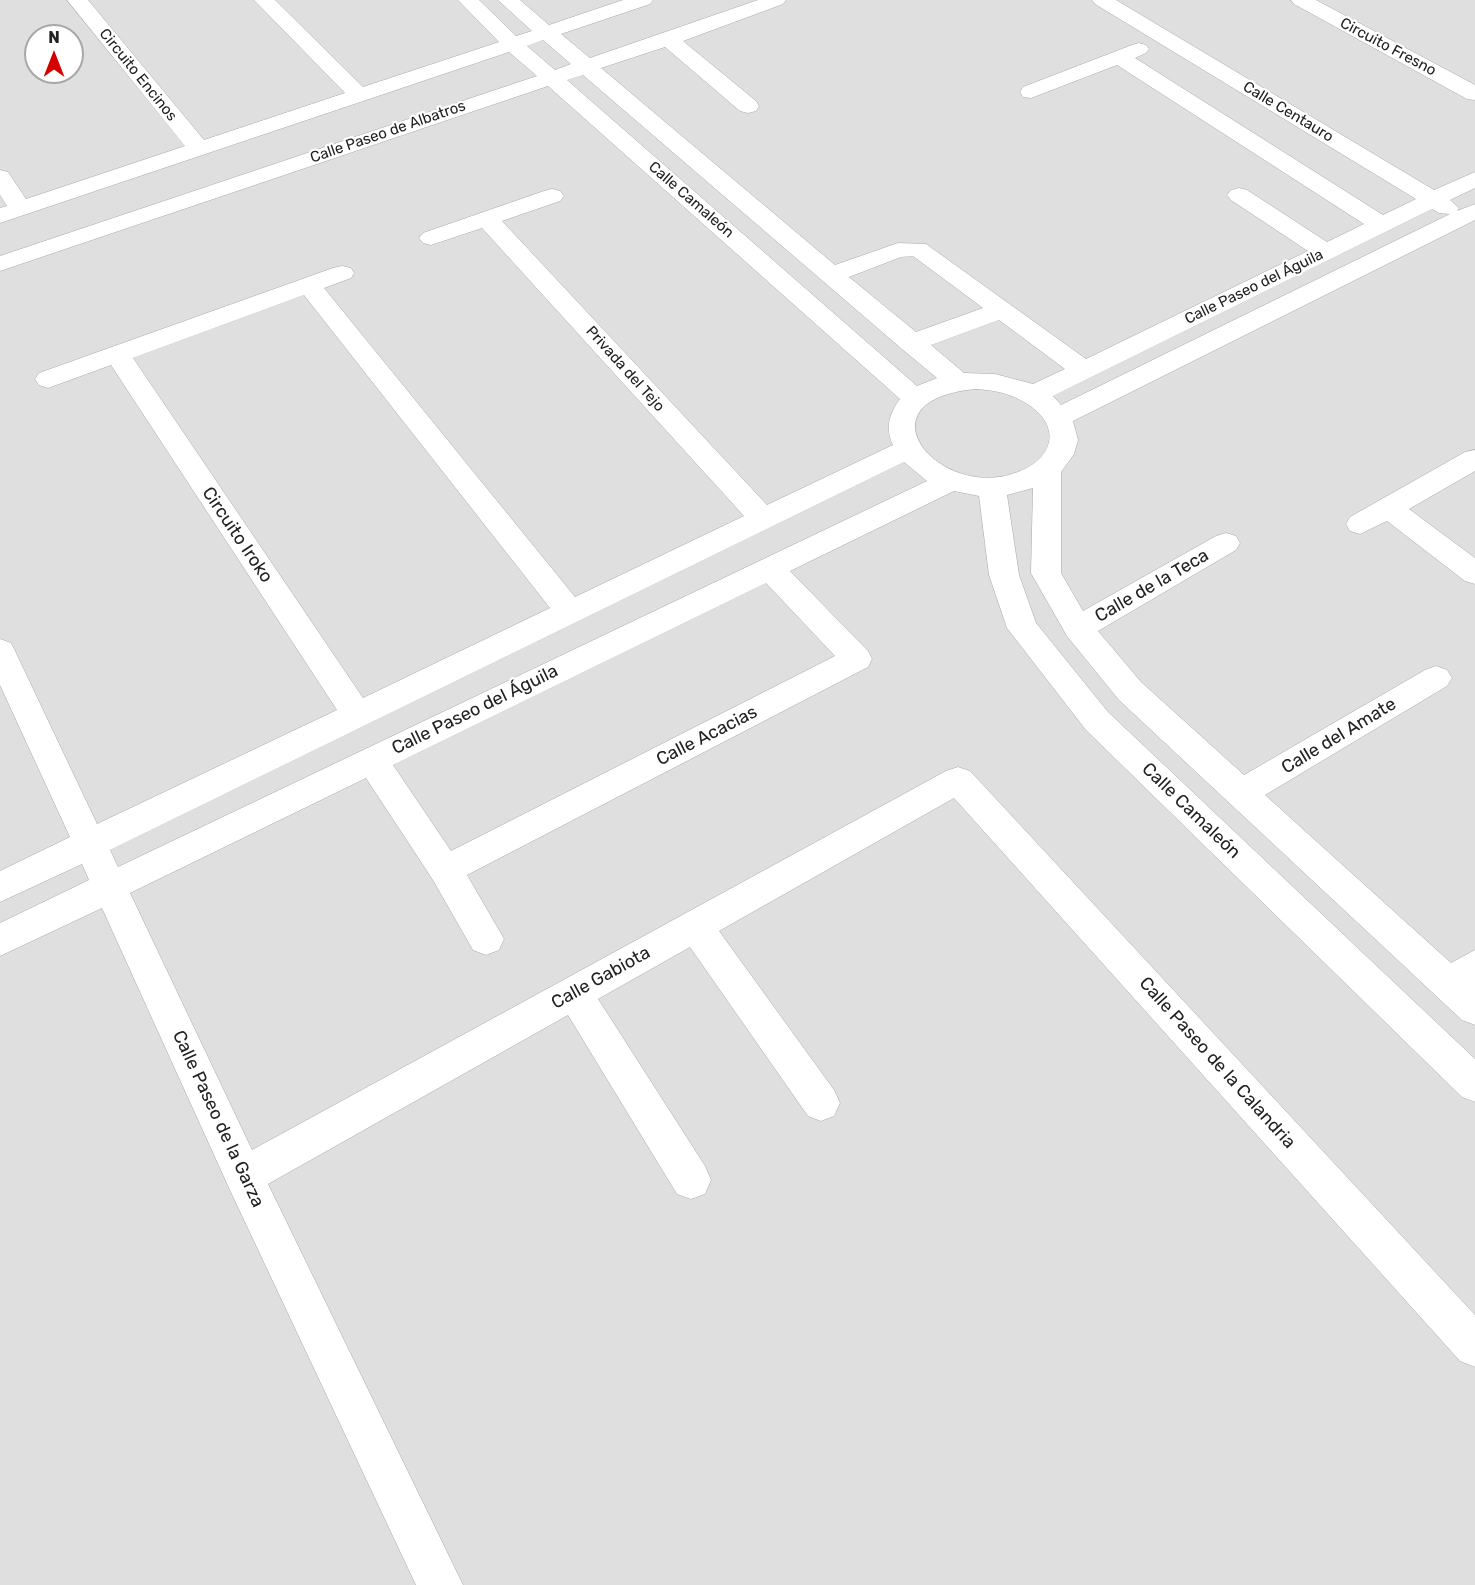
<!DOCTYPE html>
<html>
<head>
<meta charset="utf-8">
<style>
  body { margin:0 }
  #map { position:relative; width:1475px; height:1585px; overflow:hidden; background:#f2efe9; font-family:Rubik,sans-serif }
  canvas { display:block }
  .north { position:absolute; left:24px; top:24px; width:60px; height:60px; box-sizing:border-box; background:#fff; border:2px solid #a7a7a7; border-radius:50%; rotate:0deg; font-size:16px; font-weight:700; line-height:24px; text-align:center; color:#222 }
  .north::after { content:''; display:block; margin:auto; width:21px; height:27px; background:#d40000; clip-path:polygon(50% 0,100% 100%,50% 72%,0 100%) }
</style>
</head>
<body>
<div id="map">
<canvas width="1475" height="1585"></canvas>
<div class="north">N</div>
</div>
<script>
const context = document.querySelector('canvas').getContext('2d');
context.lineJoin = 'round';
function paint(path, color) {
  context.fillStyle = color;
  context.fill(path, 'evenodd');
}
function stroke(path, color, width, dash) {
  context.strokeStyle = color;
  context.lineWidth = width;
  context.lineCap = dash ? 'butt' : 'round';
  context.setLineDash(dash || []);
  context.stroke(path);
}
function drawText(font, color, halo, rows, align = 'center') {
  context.font = font + ' Rubik,sans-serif';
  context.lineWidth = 4.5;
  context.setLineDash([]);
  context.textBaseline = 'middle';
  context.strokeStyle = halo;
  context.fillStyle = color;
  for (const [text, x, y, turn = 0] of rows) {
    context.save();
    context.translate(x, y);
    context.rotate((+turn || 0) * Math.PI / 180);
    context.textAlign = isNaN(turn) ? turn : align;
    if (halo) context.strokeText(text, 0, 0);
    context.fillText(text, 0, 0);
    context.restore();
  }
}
const residential = new Path2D(`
  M 0,0 L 1475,0 L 1475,1585 L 0,1585 ZM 36,36 L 72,36 L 72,72 L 36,72 Z`);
const minor = new Path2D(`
  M 67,0 L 88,0 L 204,140 L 345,93 L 254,0 L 275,0 L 363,87 L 499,42 L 458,0 L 479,0 L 516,36 L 532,31 L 498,0 L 520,0 L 549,25 L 623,0 L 653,0 L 650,4 L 561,34 L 590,58 L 758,0 L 786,0 L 783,4 L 683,41 L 756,101 L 759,106 L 756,111 L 748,113 L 740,111 L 665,47 L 601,68 L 835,265 L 898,243 L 926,244 L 1086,359 L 1308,251 L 1231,200 L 1227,195 L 1231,190 L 1239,188 L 1247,190 L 1327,242 L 1364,224 L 1117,65 L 1031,98 L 1023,97 L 1020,92 L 1023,87 L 1132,45 L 1139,43 L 1146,45 L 1149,49 L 1146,53 L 1135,58 L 1383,215 L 1416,199 L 1095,4 L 1092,0 L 1116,0 L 1434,190 L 1475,172 L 1475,188 L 1450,200 L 1459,208 L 1457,211 L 1475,204 L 1475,220 L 1073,421 L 1078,440 L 1074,454 L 1061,472 L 1061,573 L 1083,611 L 1216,536 L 1226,533 L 1236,536 L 1240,543 L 1236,550 L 1098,631 L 1141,682 L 1244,775 L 1425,670 L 1436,666 L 1447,670 L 1452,678 L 1447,686 L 1265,795 L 1451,963 L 1475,950 L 1475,1025 L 1462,1020 L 1119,700 L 1067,636 L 1031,573 L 1033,488 L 1007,495 L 1019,575 L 1036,623 L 1108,712 L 1475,1059 L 1475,1102 L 1462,1097 L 1086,730 L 1007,628 L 989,575 L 979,496 L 954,491 L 790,571 L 868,651 L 872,659 L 868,667 L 467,875 L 504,939 L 499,950 L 486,955 L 473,950 L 433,880 L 366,778 L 130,893 L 252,1150 L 946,771 L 958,767 L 970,771 L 1475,1315 L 1475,1367 L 1460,1361 L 954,798 L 719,931 L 834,1090 L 840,1103 L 834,1116 L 821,1121 L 808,1116 L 690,947 L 598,999 L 705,1166 L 711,1180 L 705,1194 L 691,1199 L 677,1194 L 568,1015 L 268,1184 L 463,1585 L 416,1585 L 230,1190 L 102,908 L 0,956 L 0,923 L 89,880 L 82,864 L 0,902 L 0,871 L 70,837 L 0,685 L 0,639 L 11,643 L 15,651 L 97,824 L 337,710 L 111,365 L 48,388 L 39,385 L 35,379 L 39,373 L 333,268 L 342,266 L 351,268 L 354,273 L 351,278 L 324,288 L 575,597 L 744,516 L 482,228 L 431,245 L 423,243 L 419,238 L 423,233 L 544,191 L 552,189 L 560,191 L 564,196 L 560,201 L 502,221 L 767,505 L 893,445 C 885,428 889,414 900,399 L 548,86 L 0,271 L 0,256 L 537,76 L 509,52 L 0,223 L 0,208 L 7,206 L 0,195 L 0,170 L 8,172 L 26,199 L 185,146 ZM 543,40 L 571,64 L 555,70 L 527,46 ZM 583,75 L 902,349 L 937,378 L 917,386 L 567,80 ZM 1432,209 L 1439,213 L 1450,214 L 1061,405 L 1053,396 ZM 913,256 L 983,308 L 916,332 L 849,277 L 901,257 ZM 304,295 L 550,608 L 363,698 L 133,358 ZM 999,320 L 1065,369 L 1033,384 L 995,374 L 964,373 L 931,345 ZM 976,389 C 993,390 1009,393 1024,402 C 1061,423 1057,457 1018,472 C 940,503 854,400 976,389 ZM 904,462 L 927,481 L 118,867 L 110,850 ZM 766,583 L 835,656 L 451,851 L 393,765 Z
  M 1291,0 L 1316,0 L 1475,85 L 1475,100 L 1467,99 L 1294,4 Z
  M 1475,450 L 1475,471 L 1409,509 L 1475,558 L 1475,584 L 1465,581 L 1387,521 L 1360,534 L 1350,531 L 1346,524 L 1350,517 L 1465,452 Z`);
const farStreetnames = [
  ["Circuito Fresno",1388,47,28],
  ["Circuito Encinos",138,75,51],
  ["Calle Centauro",1288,112,31],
  ["Calle Paseo de Albatros",388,132,-19],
  ["Calle Camaleón",691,200,41],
  ["Calle Paseo del Águila",1254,287,-26],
  ["Privada del Tejo",625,369,48]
];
const streetNames = [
  ["Circuito Iroko",237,535,56],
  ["Calle de la Teca",1152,586,-30],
  ["Calle Paseo del Águila",475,710,-26],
  ["Calle Acacias",707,736,-27],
  ["Calle del Amate",1339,736,-31],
  ["Calle Camaleón",1191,811,44],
  ["Calle Gabiota",601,978,-29],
  ["Calle Paseo de la Calandria",1217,1063,48],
  ["Calle Paseo de la Garza",218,1119,65]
];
paint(residential, '#e0dfdf');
stroke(minor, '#a9a9a9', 1);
paint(minor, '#fff');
drawText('15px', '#222', '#fff', farStreetnames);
drawText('18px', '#222', '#fff', streetNames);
</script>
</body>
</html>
